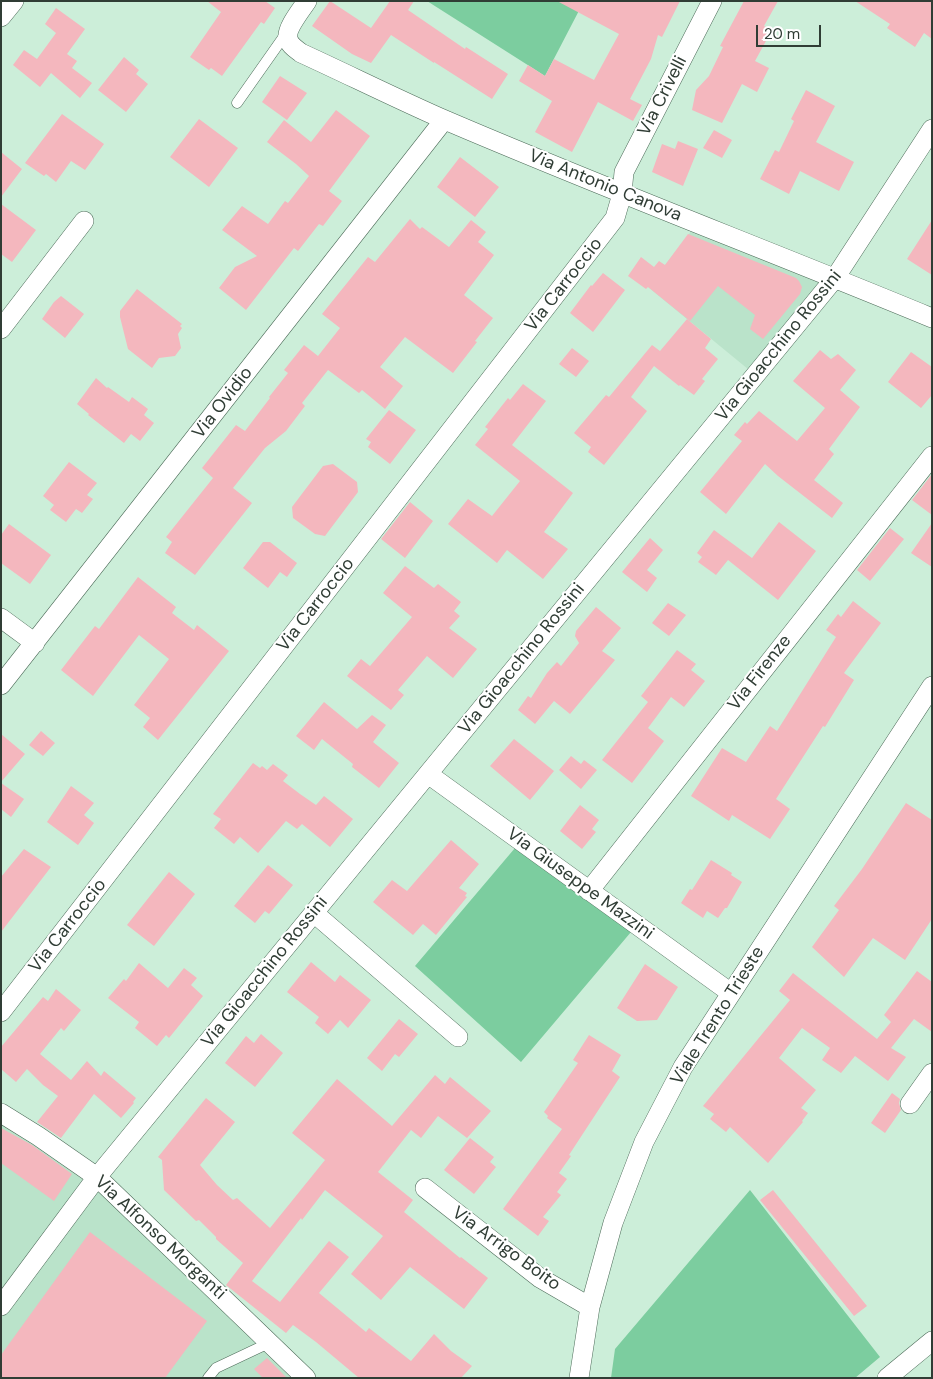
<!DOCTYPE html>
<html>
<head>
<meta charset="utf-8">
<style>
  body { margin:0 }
  #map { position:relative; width:933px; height:1379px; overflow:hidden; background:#cceed9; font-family:"DM Sans",sans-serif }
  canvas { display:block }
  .frame { position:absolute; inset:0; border:2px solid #303d35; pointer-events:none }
  .scale { position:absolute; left:756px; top:25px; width:65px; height:22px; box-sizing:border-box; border:2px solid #303d35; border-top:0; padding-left:6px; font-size:15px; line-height:18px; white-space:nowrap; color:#303d35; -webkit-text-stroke:4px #fff; paint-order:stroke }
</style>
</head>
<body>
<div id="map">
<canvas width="933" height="1379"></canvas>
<div class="frame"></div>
<div class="scale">20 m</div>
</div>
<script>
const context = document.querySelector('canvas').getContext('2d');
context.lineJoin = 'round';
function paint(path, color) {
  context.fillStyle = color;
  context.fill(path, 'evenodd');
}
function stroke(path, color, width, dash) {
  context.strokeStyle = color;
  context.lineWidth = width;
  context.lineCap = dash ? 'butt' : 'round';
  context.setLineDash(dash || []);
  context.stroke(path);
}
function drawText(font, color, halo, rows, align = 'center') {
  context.font = font + ' "DM Sans",sans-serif';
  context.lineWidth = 4;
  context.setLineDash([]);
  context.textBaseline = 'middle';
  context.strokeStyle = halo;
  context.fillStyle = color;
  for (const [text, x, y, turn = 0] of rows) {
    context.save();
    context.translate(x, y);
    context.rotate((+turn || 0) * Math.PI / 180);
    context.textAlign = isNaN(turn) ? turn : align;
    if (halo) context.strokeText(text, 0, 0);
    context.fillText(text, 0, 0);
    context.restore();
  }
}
const built = new Path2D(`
  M 696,225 L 833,279 L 754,374 L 648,287 Z
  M 1,1117 L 87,1173 L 303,1378 L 1,1378 Z`);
const green = new Path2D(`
  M 427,1 L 584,1 L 545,76 Z
  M 515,848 L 631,932 L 521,1062 L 415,966 Z
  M 750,1190 L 880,1357 L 855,1378 L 611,1378 L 615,1349 Z`);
const building = new Path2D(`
  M 207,1 L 265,1 L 275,8 L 264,24 L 261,22 L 222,76 L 211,68 L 209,70 L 190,57 L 221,12 Z
  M 330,1 L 371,28 L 390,1 L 414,1 L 408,10 L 465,49 L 466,47 L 508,74 L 492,99 L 434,62 L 434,63 L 391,35 L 371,63 L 352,54 L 312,26 Z
  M 557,1 L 680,1 L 662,37 L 658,35 L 651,59 L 630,99 L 642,105 L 633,121 L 598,102 L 572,152 L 535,132 L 552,101 L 519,81 L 528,65 L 545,76 L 554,59 L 594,80 L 619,34 Z
  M 744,1 L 778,1 L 764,26 L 772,30 L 755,61 L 769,68 L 757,92 L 742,84 L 722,123 L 692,110 L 696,90 L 709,76 L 723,47 L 720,46 Z
  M 855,1 L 932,1 L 932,39 L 924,33 L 915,47 L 887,28 L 890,24 Z
  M 56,8 L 85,29 L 67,54 L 77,61 L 72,68 L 92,83 L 80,98 L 51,73 L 40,87 L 13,65 L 24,50 L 37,59 L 56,33 L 45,24 Z
  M 124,57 L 139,70 L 136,74 L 148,84 L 126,112 L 98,90 Z
  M 280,76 L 307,93 L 287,120 L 262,102 Z
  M 806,90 L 835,106 L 816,142 L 854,162 L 839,191 L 800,171 L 789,194 L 760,179 L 775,150 L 779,152 L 794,121 L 791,119 Z
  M 336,110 L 370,136 L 329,191 L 342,201 L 323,226 L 319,224 L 298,251 L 294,248 L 246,310 L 219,288 L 235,267 L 257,256 L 222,230 L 242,206 L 268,224 L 285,201 L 288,203 L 309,176 L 296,164 L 267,142 L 284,120 L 311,142 Z
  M 62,114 L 104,144 L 85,170 L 71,161 L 56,182 L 46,174 L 44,176 L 25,163 Z
  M 199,119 L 238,148 L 209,187 L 170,157 Z
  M 714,130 L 732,140 L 722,158 L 703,148 Z
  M 678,141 L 698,149 L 683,186 L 652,172 L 662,144 L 675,149 Z
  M 1,152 L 22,169 L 1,197 Z
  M 460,157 L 499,187 L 475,217 L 437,187 Z
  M 1,204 L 36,230 L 12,262 L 1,254 Z
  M 410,219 L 420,229 L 422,227 L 449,247 L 471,220 L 486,232 L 478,242 L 494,255 L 464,295 L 493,318 L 475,341 L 477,342 L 453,373 L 405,337 L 380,367 L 403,386 L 385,409 L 362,390 L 359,393 L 328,370 L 302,403 L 305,406 L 286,431 L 265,448 L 233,488 L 252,503 L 195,575 L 165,553 L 172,542 L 166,537 L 213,478 L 202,468 L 236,425 L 245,431 L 270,398 L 269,397 L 288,373 L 284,370 L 304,345 L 318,356 L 340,328 L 322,314 L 368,257 L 375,262 Z
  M 932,220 L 932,275 L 907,259 Z
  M 688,234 L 796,278 L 799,281 L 802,287 L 800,294 L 763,339 L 750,329 L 755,315 L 718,286 L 690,321 L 648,287 L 646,289 L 628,276 L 641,257 L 654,267 L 659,261 L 665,265 Z
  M 603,273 L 625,290 L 593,332 L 570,313 L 591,285 L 592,286 Z
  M 137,289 L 182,324 L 180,326 L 182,328 L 178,334 L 181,348 L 175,356 L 159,358 L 152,368 L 128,349 L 120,317 L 120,311 Z
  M 61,296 L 84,314 L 65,338 L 42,319 L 54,302 Z
  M 687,319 L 711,339 L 705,348 L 718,359 L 702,379 L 705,381 L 694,395 L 680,385 L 679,386 L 654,366 L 631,397 L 647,411 L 604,465 L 588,452 L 591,447 L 574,433 L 606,395 L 609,397 L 652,345 L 660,351 Z
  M 572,348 L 589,361 L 576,377 L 559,364 Z
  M 820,350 L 831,359 L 838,354 L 856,370 L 840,390 L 860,407 L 829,449 L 834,454 L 814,480 L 843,503 L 832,518 L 778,476 L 765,464 L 726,514 L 700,492 L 742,441 L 734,435 L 745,422 L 747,424 L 759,411 L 797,441 L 825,408 L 793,381 Z
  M 911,352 L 932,367 L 932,395 L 921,408 L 888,382 Z
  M 96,378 L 107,388 L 108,387 L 129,402 L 132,397 L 148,409 L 144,415 L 154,423 L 140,441 L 131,434 L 124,443 L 88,415 L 89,414 L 77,404 Z
  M 523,384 L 546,401 L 512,445 L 573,493 L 544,532 L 568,549 L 543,579 L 507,550 L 497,563 L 448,524 L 468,499 L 492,516 L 520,481 L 475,445 L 488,429 L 485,427 L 508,398 L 510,400 Z
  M 389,410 L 416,430 L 390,464 L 368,447 L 371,442 L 366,439 Z
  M 69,462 L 97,483 L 87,495 L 93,499 L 82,513 L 76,509 L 66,522 L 50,510 L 54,505 L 43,496 Z
  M 333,464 L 357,482 L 358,492 L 325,536 L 315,534 L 293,518 L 292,507 L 323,466 Z
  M 932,474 L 932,515 L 912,500 Z
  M 410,502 L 433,521 L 405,558 L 381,539 Z
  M 779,522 L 816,551 L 778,600 L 728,560 L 716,575 L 698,562 L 702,557 L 697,553 L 714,530 L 752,558 Z
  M 932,523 L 932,567 L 911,553 Z
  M 9,524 L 51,555 L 30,584 L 1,563 L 1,535 Z
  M 890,528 L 904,539 L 870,581 L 857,570 Z
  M 650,538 L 663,550 L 647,570 L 657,578 L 647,592 L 622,572 Z
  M 263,542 L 270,542 L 297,563 L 287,577 L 280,572 L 268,588 L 243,568 Z
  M 405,566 L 434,588 L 438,584 L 461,602 L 454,611 L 460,616 L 449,628 L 477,649 L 453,678 L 427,656 L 398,690 L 404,695 L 391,710 L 347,676 L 361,659 L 370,666 L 412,617 L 383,593 Z
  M 138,577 L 176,607 L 172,613 L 194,630 L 197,625 L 229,651 L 158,740 L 143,727 L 150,718 L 134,705 L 169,659 L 139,635 L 93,696 L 61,670 L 95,626 L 99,629 Z
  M 853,601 L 881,623 L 844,673 L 854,680 L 825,727 L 823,726 L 776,799 L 790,809 L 770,839 L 732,815 L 729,821 L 691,796 L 722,748 L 746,762 L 770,726 L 777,731 L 836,637 L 826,630 L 838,614 L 841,617 Z
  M 668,603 L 686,615 L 669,636 L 652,623 Z
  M 596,607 L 621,628 L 602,651 L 615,660 L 570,714 L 554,701 L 535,724 L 518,710 L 528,696 L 531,698 L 547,673 L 557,662 L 561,666 L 579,643 L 575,636 L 576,631 Z
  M 677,650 L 696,664 L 691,670 L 705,681 L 684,707 L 671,697 L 648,728 L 664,741 L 632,783 L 602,760 L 648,702 L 641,696 Z
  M 324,702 L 357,729 L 372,715 L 386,725 L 373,742 L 399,763 L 379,788 L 352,767 L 353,764 L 322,739 L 314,750 L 296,736 Z
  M 41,731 L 55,743 L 43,756 L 29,745 Z
  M 1,734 L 25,754 L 1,782 Z
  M 514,739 L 554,771 L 530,800 L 490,766 Z
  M 571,756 L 581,764 L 584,760 L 597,770 L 581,789 L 559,770 Z
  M 253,763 L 260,768 L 262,766 L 267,770 L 273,764 L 288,775 L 283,781 L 300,794 L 316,805 L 324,796 L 353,819 L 330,847 L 302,824 L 297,829 L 286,821 L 258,853 L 240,837 L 234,844 L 214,828 L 221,819 L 213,814 Z
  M 1,783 L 24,799 L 11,817 L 1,809 Z
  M 71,786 L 94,803 L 84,815 L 94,823 L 78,845 L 47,822 Z
  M 906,803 L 932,820 L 932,919 L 905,960 L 873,938 L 844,977 L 812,947 L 839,910 L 834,906 L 862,869 Z
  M 580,805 L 599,820 L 592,829 L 596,832 L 582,849 L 560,831 Z
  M 451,840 L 479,864 L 459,888 L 467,893 L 465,896 L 467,897 L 436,935 L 423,924 L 413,935 L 373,902 L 392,880 L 407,891 Z
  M 24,849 L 51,867 L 1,932 L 1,877 Z
  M 711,860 L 732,873 L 731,875 L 742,882 L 727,908 L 725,908 L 718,918 L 707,911 L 703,918 L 681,903 L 690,889 L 692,890 Z
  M 268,865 L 293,885 L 269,914 L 265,911 L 255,923 L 234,906 Z
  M 169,872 L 195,894 L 154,946 L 127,925 Z
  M 311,962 L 335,982 L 340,975 L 371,1000 L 348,1028 L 340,1020 L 328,1034 L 315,1023 L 319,1017 L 287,992 Z
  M 139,963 L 168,988 L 184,968 L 197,978 L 191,985 L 203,996 L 169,1038 L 166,1035 L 157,1046 L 135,1028 L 139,1022 L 108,998 L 124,979 L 126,981 Z
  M 645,964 L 678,987 L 657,1020 L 637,1021 L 617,1008 Z
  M 917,971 L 932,982 L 932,1032 L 914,1019 L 891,1048 L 906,1057 L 888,1081 L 855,1056 L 841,1073 L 822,1060 L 830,1048 L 802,1028 L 779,1058 L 816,1090 L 801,1108 L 808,1113 L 802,1121 L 803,1122 L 768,1163 L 730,1127 L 726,1132 L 710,1119 L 714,1114 L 703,1106 L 790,1000 L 779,991 L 793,973 L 877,1039 L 891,1022 L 884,1015 Z
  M 56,989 L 81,1010 L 64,1031 L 61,1028 L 40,1054 L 71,1080 L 87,1061 L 101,1076 L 104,1071 L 136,1098 L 133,1102 L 134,1103 L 121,1118 L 94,1094 L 61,1138 L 37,1122 L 58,1096 L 43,1085 L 27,1069 L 16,1082 L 1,1069 L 1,1047 L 43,997 L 48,1001 Z
  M 399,1019 L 418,1034 L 399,1057 L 395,1054 L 382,1071 L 367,1058 Z
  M 261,1034 L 283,1053 L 255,1087 L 225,1063 L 246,1036 L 254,1043 Z
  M 589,1035 L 621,1055 L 612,1071 L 620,1077 L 569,1155 L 571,1156 L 559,1173 L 567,1179 L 557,1192 L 561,1195 L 543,1217 L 549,1221 L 538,1236 L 503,1209 L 562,1129 L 547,1118 L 548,1116 L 544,1112 L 578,1063 L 573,1060 Z
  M 435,1075 L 445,1084 L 450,1077 L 491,1111 L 467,1138 L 438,1116 L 421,1138 L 411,1130 L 378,1172 L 413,1200 L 404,1212 L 460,1258 L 461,1257 L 488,1278 L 464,1309 L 410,1267 L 381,1300 L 351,1274 L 383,1236 L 325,1190 L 302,1220 L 301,1218 L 252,1281 L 280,1302 L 329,1241 L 349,1257 L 319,1293 L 366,1332 L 369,1328 L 411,1361 L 434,1334 L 451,1351 L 472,1366 L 461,1378 L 359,1378 L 316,1342 L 293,1325 L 286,1333 L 226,1285 L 243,1263 L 216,1239 L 216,1237 L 199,1220 L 196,1221 L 164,1190 L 162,1160 L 158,1157 L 206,1098 L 235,1122 L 200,1165 L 217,1185 L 233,1200 L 237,1198 L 270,1228 L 325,1160 L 292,1133 L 337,1079 L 392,1126 Z
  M 892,1093 L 900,1099 L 899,1103 L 901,1110 L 885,1133 L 871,1123 Z
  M 1,1128 L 32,1145 L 72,1174 L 54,1201 L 1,1163 Z
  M 470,1138 L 494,1157 L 490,1162 L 496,1167 L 474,1194 L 444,1170 Z
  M 773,1190 L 867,1306 L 854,1316 L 760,1200 Z
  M 90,1232 L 207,1321 L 165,1378 L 1,1378 L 1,1355 Z
  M 267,1358 L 287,1378 L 263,1378 L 254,1369 Z`);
const service = new Path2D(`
  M 237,103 L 287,32
  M 208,1378 L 216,1368 L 269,1343`);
const minor = new Path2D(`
  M 307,1 C 302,9 286,28 288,38 C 289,45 296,49 301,53 C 349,75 397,99 445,120 C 606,189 770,251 932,318
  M 1,17 L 14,1
  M 1,329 L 84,221
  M 1,618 L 35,643
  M 1,685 L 444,120
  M 428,774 L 731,993
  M 589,891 L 932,456
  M 314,913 L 458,1037
  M 1,1012 L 615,218 L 622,194 L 624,172 L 712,1
  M 910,1104 L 932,1073
  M 1,1113 L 38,1136 L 97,1177 L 306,1378
  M 425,1188 L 540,1278 L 590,1307
  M 1,1306 L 97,1177 L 835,278 L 932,129
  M 579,1378 L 590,1307 L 613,1223 L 644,1142 L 683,1067 L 932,686
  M 887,1378 L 932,1341`);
const streetNames = [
  ["Via Crivelli",663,96,-63],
  ["Via Antonio Canova",605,186,22],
  ["Via Carroccio",564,285,-52],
  ["Via Gioacchino Rossini",779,346,-51],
  ["Via Ovidio",223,403,-52],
  ["Via Carroccio",316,605,-52],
  ["Via Gioacchino Rossini",522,659,-51],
  ["Via Firenze",760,673,-52],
  ["Via Giuseppe Mazzini",580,884,36],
  ["Via Carroccio",68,926,-52],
  ["Via Gioacchino Rossini",265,972,-51],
  ["Viale Trento Trieste",718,1016,-58],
  ["Via Alfonso Morganti",160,1238,43],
  ["Via Arrigo Boito",506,1249,36]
];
paint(built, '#bae3ca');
paint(green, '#7ccd9f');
paint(building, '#f4b7be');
stroke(service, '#4d6b59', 11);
stroke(minor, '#4d6b59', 20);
stroke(service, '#fff', 10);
stroke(minor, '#fff', 19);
drawText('18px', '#303d35', '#fff', streetNames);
</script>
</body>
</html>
